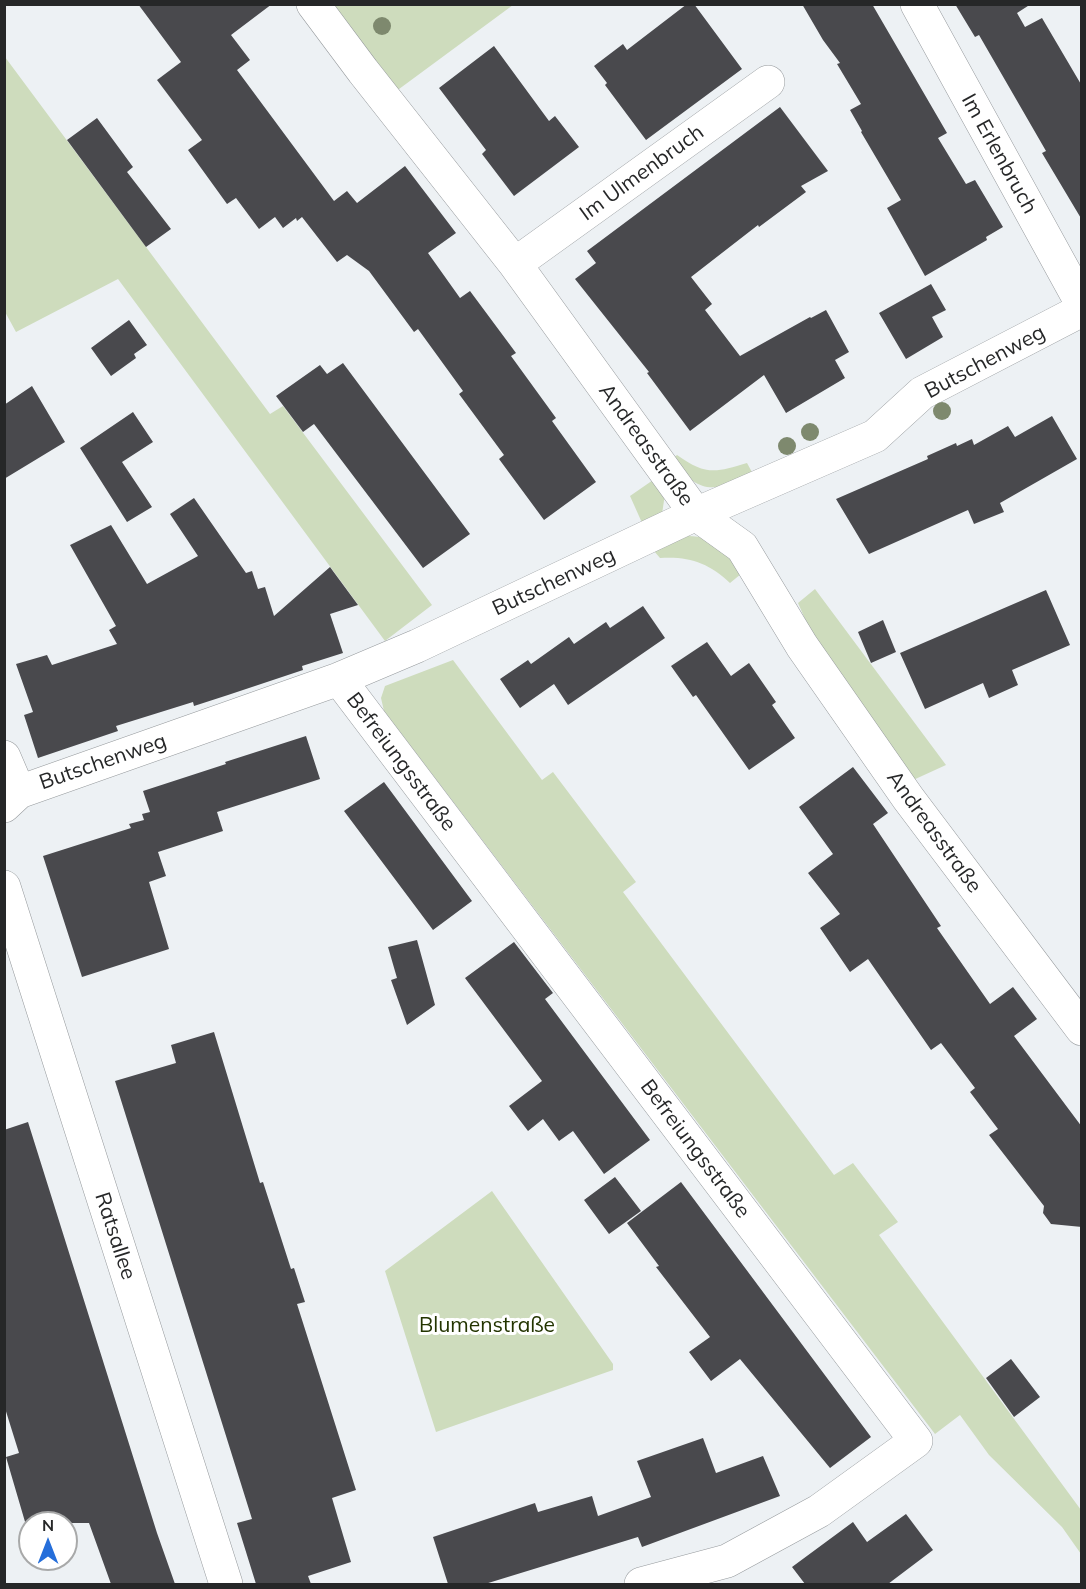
<!DOCTYPE html>
<html>
<head>
<meta charset="utf-8">
<style>
  body { margin:0 }
  #map { position:relative; width:1086px; height:1589px; overflow:hidden; background:#edf1f4; font-family:Mulish,sans-serif }
  canvas { display:block }
  .frame { position:absolute; inset:0; border:6px solid #262728; pointer-events:none }
  .north { position:absolute; left:18px; top:1511px; width:60px; height:60px; box-sizing:border-box; background:#fff; border:2px solid #a8a9a9; border-radius:50%; rotate:0deg; font-size:16px; font-weight:700; line-height:24px; text-align:center; color:#262728 }
  .north::after { content:''; display:block; margin:auto; width:21px; height:27px; background:#256eda; clip-path:polygon(50% 0,100% 100%,50% 72%,0 100%) }
</style>
</head>
<body>
<div id="map">
<canvas width="1086" height="1589"></canvas>
<div class="frame"></div>
<div class="north">N</div>
</div>
<script>
const context = document.querySelector('canvas').getContext('2d');
context.lineJoin = 'round';
function paint(path, color) {
  context.fillStyle = color;
  context.fill(path, 'evenodd');
}
function stroke(path, color, width, dash) {
  context.strokeStyle = color;
  context.lineWidth = width;
  context.lineCap = dash ? 'butt' : 'round';
  context.setLineDash(dash || []);
  context.stroke(path);
}
function drawText(font, color, halo, rows, align = 'center') {
  context.font = font + ' Mulish,sans-serif';
  context.lineWidth = 6;
  context.setLineDash([]);
  context.textBaseline = 'middle';
  context.strokeStyle = halo;
  context.fillStyle = color;
  for (const [text, x, y, turn = 0] of rows) {
    context.save();
    context.translate(x, y);
    context.rotate((+turn || 0) * Math.PI / 180);
    context.textAlign = isNaN(turn) ? turn : align;
    if (halo) context.strokeText(text, 0, 0);
    context.fillText(text, 0, 0);
    context.restore();
  }
}
const green = new Path2D(`
  M 329,5 L 513,5 L 395,92 Z
  M 5,57 L 270,414 L 283,406 L 432,605 L 385,641 L 118,279 L 16,332 L 4,310 Z
  M 677,455 C 705,475 715,473 747,463 L 753,474 C 714,492 700,496 672,459 Z
  M 656,478 L 665,494 L 662,514 L 643,525 L 630,496 Z
  M 688,536 C 715,536 727,554 741,574 L 730,583 C 709,563 689,556 660,558 L 654,551 Z
  M 815,589 L 946,765 L 911,781 L 817,646 L 798,603 Z
  M 453,660 L 542,780 L 553,772 L 636,882 L 623,892 L 834,1175 L 853,1163 L 898,1222 L 879,1235 L 1081,1510 L 1081,1554 L 1062,1527 L 989,1455 L 960,1415 L 935,1434 L 384,711 L 381,698 L 385,686 Z
  M 492,1191 L 613,1364 L 613,1370 L 436,1432 L 385,1271 Z`);
const building = new Path2D(`
  M 138,4 L 272,4 L 231,35 L 250,60 L 237,70 L 334,201 L 347,191 L 357,203 L 405,166 L 456,233 L 428,253 L 460,298 L 470,291 L 516,353 L 511,356 L 556,418 L 552,421 L 596,482 L 544,520 L 499,459 L 504,455 L 459,394 L 463,391 L 418,329 L 414,332 L 369,271 L 347,255 L 337,262 L 302,217 L 297,221 L 296,218 L 283,228 L 275,217 L 259,229 L 236,198 L 227,204 L 188,150 L 202,140 L 157,80 L 181,62 Z
  M 687,4 L 694,4 L 742,69 L 646,140 L 605,85 L 607,83 L 594,66 L 623,44 L 627,50 Z
  M 802,4 L 872,4 L 947,133 L 938,138 L 966,184 L 975,180 L 1003,227 L 986,237 L 987,240 L 925,276 L 887,208 L 901,200 L 861,132 L 862,131 L 850,110 L 861,104 L 837,64 L 840,63 L 823,40 Z
  M 955,4 L 1031,4 L 1017,13 L 1025,27 L 1042,18 L 1082,86 L 1082,220 L 1042,153 L 1046,151 L 979,35 L 975,37 Z
  M 494,46 L 549,121 L 555,116 L 579,147 L 514,196 L 482,154 L 486,150 L 439,88 Z
  M 780,107 L 828,171 L 801,186 L 806,192 L 759,227 L 758,225 L 691,277 L 712,304 L 705,310 L 740,356 L 810,317 L 811,318 L 826,310 L 849,352 L 835,360 L 845,378 L 786,413 L 764,375 L 690,431 L 647,373 L 649,372 L 575,279 L 596,263 L 587,251 Z
  M 97,118 L 133,167 L 127,172 L 171,229 L 146,247 L 67,140 Z
  M 931,284 L 946,310 L 932,317 L 943,337 L 906,359 L 879,313 Z
  M 129,320 L 147,345 L 134,354 L 136,358 L 111,376 L 91,348 Z
  M 343,363 L 470,534 L 423,568 L 314,424 L 303,432 L 276,396 L 320,365 L 327,374 Z
  M 32,386 L 65,442 L 4,479 L 4,405 Z
  M 133,412 L 153,442 L 122,462 L 152,507 L 127,522 L 80,448 Z
  M 1052,416 L 1077,459 L 1000,503 L 1004,512 L 974,524 L 968,510 L 869,554 L 836,499 L 928,459 L 927,456 L 956,443 L 957,446 L 972,439 L 974,445 L 1008,426 L 1015,437 Z
  M 194,498 L 246,573 L 252,571 L 258,589 L 265,587 L 274,616 L 330,567 L 358,605 L 330,614 L 343,653 L 302,666 L 303,670 L 228,695 L 194,706 L 193,702 L 116,726 L 118,731 L 38,758 L 24,715 L 33,712 L 16,664 L 47,655 L 52,665 L 117,644 L 109,630 L 116,626 L 70,545 L 111,525 L 147,584 L 198,556 L 170,514 Z
  M 1046,590 L 1070,645 L 1012,670 L 1018,685 L 989,698 L 983,683 L 925,709 L 900,653 Z
  M 643,606 L 665,638 L 568,705 L 554,684 L 520,708 L 500,679 L 528,660 L 531,664 L 569,637 L 574,644 L 606,622 L 610,628 Z
  M 883,620 L 896,652 L 871,663 L 858,632 Z
  M 707,642 L 731,676 L 749,663 L 776,702 L 772,705 L 795,738 L 749,770 L 696,695 L 693,697 L 671,666 Z
  M 306,736 L 320,779 L 217,812 L 223,831 L 158,852 L 166,876 L 149,882 L 169,949 L 82,977 L 43,856 L 131,828 L 129,824 L 144,820 L 142,814 L 150,812 L 143,791 L 226,764 L 225,762 Z
  M 853,767 L 888,813 L 873,824 L 941,926 L 937,928 L 990,1004 L 1013,987 L 1037,1019 L 1014,1036 L 1082,1127 L 1082,1227 L 1051,1224 L 1043,1213 L 1044,1206 L 989,1135 L 998,1129 L 970,1092 L 975,1088 L 941,1043 L 931,1050 L 868,959 L 850,972 L 820,928 L 840,914 L 808,873 L 833,854 L 799,807 Z
  M 384,782 L 472,901 L 433,930 L 344,811 Z
  M 417,940 L 435,1005 L 407,1025 L 391,980 L 397,978 L 388,947 Z
  M 514,942 L 553,993 L 545,999 L 650,1140 L 604,1174 L 573,1131 L 559,1141 L 543,1119 L 528,1131 L 509,1106 L 542,1081 L 465,978 Z
  M 214,1032 L 260,1183 L 263,1182 L 291,1269 L 294,1268 L 305,1302 L 297,1304 L 356,1490 L 332,1498 L 351,1562 L 308,1576 L 311,1584 L 256,1584 L 237,1523 L 252,1519 L 115,1081 L 176,1063 L 171,1045 Z
  M 28,1122 L 157,1533 L 175,1584 L 111,1584 L 89,1523 L 30,1523 L 30,1531 L 28,1532 L 6,1457 L 19,1453 L 4,1405 L 4,1130 Z
  M 615,1177 L 641,1211 L 609,1234 L 584,1200 Z
  M 681,1182 L 871,1437 L 830,1468 L 740,1359 L 711,1381 L 689,1352 L 710,1337 L 656,1267 L 659,1266 L 627,1223 Z
  M 1011,1359 L 1040,1397 L 1014,1417 L 986,1378 Z
  M 703,1438 L 716,1473 L 763,1456 L 780,1496 L 642,1547 L 638,1537 L 485,1584 L 448,1584 L 433,1537 L 535,1503 L 538,1512 L 592,1496 L 598,1516 L 651,1497 L 637,1461 Z
  M 906,1514 L 933,1550 L 888,1584 L 805,1584 L 792,1567 L 853,1522 L 867,1542 Z`);
const minor = new Path2D(`
  M 313,4 L 363,71 L 515,264 L 696,514 L 742,547 L 802,646 L 908,798 L 1082,1029
  M 917,4 L 1082,304
  M 515,264 L 768,82
  M 339,679 L 916,1441 L 819,1511 L 727,1561 L 641,1584
  M 4,757 L 19,792
  M 4,806 L 19,792 L 339,679 L 417,646 L 696,514 L 875,436 L 922,393 L 1082,310
  M 4,887 L 226,1584`);
const trees = [
  [382,26],
  [942,411],
  [810,432],
  [787,446]
];
const streetNames = [
  ["Im Erlenbruch",999,154,61],
  ["Im Ulmenbruch",642,173,-36],
  ["Butschenweg",985,362,-28],
  ["Andreasstraße",646,445,54],
  ["Butschenweg",554,582,-25],
  ["Butschenweg",103,762,-19],
  ["Befreiungsstraße",401,762,53],
  ["Andreasstraße",934,832,54],
  ["Befreiungsstraße",695,1149,53],
  ["Ratsallee",115,1236,72]
];
const parkNames = [
  ["Blumenstraße",487,1326]
];
paint(green, '#cedcbd');
paint(building, '#49494d');
stroke(minor, '#969a9d', 34);
stroke(minor, '#fff', 33);
context.fillStyle = '#7e896e';
for (const [x, y] of trees) {
  context.beginPath();
  context.arc(x, y, 9, 0, 2 * Math.PI);
  context.fill();
}
drawText('21px', '#262728', '#fff', streetNames);
drawText('21px', '#233400', '#fff', parkNames);
</script>
</body>
</html>
